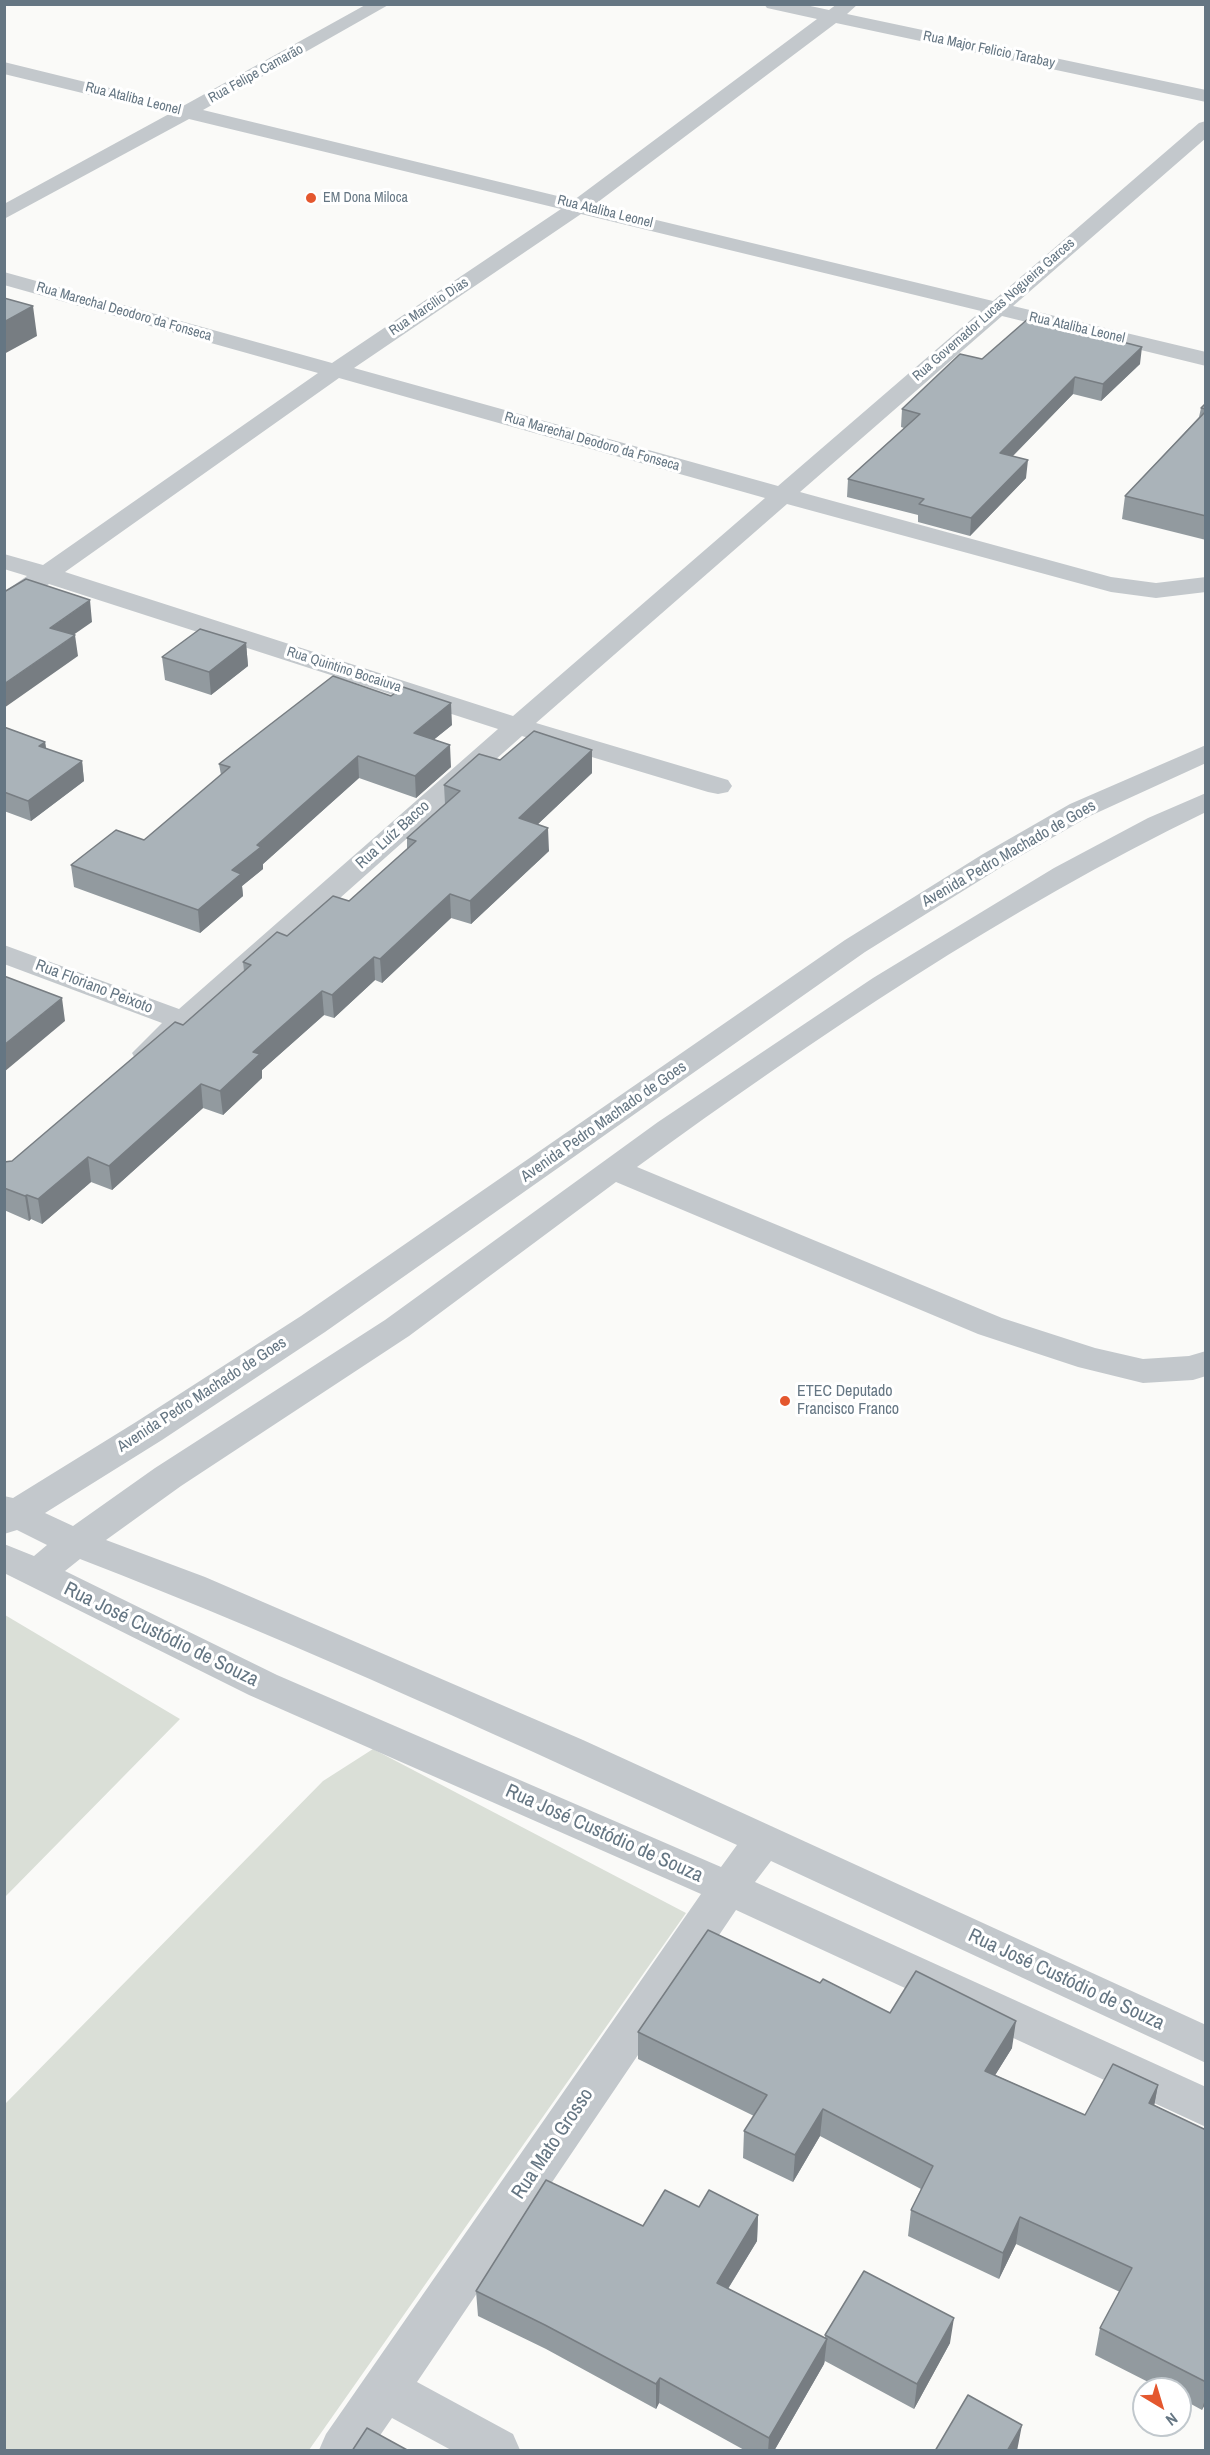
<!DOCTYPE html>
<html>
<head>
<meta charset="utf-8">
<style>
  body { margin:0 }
  #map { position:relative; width:1210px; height:2455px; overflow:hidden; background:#fafaf8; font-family:"Archivo Narrow",sans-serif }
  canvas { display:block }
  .frame { position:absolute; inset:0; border:6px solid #657683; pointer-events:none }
  .north { position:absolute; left:1132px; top:2377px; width:60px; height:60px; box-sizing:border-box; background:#fff; border:2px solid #c1c8cd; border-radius:50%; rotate:142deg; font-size:16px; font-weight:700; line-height:24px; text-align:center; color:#657683 }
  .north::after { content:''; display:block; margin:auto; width:21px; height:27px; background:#e4572e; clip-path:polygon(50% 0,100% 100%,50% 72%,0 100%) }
</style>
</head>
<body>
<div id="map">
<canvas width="1210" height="2455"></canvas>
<div class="frame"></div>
<div class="north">N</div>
</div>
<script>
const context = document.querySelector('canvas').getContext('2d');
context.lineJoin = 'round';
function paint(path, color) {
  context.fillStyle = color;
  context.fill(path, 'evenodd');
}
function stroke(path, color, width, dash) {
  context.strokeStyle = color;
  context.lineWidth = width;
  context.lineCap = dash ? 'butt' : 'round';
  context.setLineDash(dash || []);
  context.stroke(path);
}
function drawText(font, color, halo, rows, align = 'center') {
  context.font = font + ' "Archivo Narrow",sans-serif';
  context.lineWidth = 6;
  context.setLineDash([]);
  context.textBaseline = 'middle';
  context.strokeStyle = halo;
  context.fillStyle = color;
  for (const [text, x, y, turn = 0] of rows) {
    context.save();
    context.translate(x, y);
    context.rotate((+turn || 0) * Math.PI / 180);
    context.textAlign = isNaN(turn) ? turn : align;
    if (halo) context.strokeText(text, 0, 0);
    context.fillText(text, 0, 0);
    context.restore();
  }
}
const green = new Path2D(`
  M 5,1615 L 180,1719 L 5,1897 Z
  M 373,1749 L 686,1913 L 309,2450 L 5,2450 L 5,2104 L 323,1781 Z`);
const minor = new Path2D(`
  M 367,4 L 390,4 L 203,110 L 574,200 L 817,19 L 767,8 L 764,4 L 801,4 L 829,10 L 837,4 L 858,4 L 847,14 L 1206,90 L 1206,102 L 836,23 L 594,205 L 993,301 L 1199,123 L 1206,121 L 1206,138 L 1013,306 L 1206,352 L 1206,366 L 1002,316 L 800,492 L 1111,577 L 1156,583 L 1206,577 L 1206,592 L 1156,598 L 1111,592 L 787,504 L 536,723 L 728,780 L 732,786 L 728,792 L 718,794 L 708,792 L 522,736 L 158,1060 L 147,1062 L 136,1060 L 132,1053 L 162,1023 L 4,964 L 4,945 L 179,1009 L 498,729 L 49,584 L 13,609 L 4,612 L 4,592 L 27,576 L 4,569 L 4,554 L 43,565 L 318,373 L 4,285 L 4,272 L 332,363 L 561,209 L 189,119 L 4,219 L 4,204 L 169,114 L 4,74 L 4,62 L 183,106 ZM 581,214 L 981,311 L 778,486 L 354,368 ZM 339,378 L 765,498 L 513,716 L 65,572 Z
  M 1206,745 L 1206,763 L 1090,816 L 1003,866 L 865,952 L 325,1332 L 162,1440 L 45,1513 L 73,1526 L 155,1468 L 385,1320 L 658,1122 L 873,978 L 1054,868 L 1148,818 L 1206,793 L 1206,812 C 1005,909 817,1036 637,1167 L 1002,1318 L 1095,1348 L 1143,1359 L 1189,1356 L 1206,1351 L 1206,1376 L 1193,1380 L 1143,1383 L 1078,1367 L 978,1334 L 616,1182 L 409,1336 L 181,1486 L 106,1540 L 205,1577 L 583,1740 L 1206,2025 L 1206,2063 L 771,1861 L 755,1882 L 1206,2087 L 1206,2127 L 736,1910 L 417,2382 L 513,2434 L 520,2450 L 451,2450 L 392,2418 L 370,2450 L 319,2450 L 326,2434 L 701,1894 L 249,1695 L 4,1573 L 4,1544 L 34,1556 L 47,1545 L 17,1530 L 4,1534 L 4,1496 L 13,1498 L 136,1422 L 301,1316 L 845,940 L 983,854 L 1070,804 ZM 80,1559 C 303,1645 520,1746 737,1845 L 721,1867 L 277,1675 L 65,1571 Z`);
const wall = new Path2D(`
  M 982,359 L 1140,364 L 1101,401 L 1073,394 L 1013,456 L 1026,478 L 970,536 L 918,522 L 918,515 L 847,497 L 848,479 L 904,428 L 901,427 L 902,409 Z
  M 1206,403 L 1206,540 L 1122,519 L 1125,496 L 1199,417 L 1201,408 Z
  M 246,643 L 248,666 L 211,695 L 165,680 L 162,657 Z
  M 452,725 L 433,740 L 451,767 L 416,798 L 359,778 L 263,864 L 263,869 L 242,886 L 243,896 L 200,933 L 74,887 L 71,865 L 144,840 L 221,775 L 219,764 Z
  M 4,727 L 45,742 L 46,749 L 82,761 L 84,781 L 31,821 L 4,811 Z
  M 592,750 L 592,773 L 538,824 L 549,851 L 471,924 L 451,918 L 382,983 L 375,980 L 334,1018 L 324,1015 L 262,1070 L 262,1078 L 223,1115 L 203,1108 L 112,1190 L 91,1182 L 42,1224 L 31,1219 L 29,1221 L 4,1210 L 4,1162 L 12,1161 L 183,1025 L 244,971 L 243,962 L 287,936 L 349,901 L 407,849 L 407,838 L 445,804 L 444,785 L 500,760 Z
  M 820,1983 L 890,2013 L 1012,2048 L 995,2075 L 1085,2115 L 1158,2085 L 1154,2105 L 1206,2130 L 1206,2402 L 1202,2410 L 1180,2398 L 1180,2389 L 1162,2389 L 1095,2355 L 1100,2328 L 1120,2292 L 1016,2244 L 999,2279 L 908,2236 L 911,2210 L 921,2189 L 820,2136 L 793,2182 L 743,2158 L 744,2131 L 754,2116 L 638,2059 L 638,2032 Z
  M 699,2207 L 758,2215 L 757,2241 L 728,2289 L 825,2338 L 825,2335 L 950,2343 L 914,2409 L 825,2361 L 824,2364 L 774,2451 L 746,2451 L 659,2403 L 656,2409 L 546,2349 L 478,2316 L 476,2291 L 643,2226 Z`);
const shadedWall = new Path2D(`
  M 33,306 L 37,336 L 4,354 L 4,322 Z
  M 1142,347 L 1140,364 L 1101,401 L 1103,384 Z
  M 1075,377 L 1073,394 L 998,471 L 1000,453 Z
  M 1028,460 L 1026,478 L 970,536 L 971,518 Z
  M 90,600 L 92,622 L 53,649 L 50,628 Z
  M 75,635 L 78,656 L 4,708 L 4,684 Z
  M 246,643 L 248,666 L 211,695 L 209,672 Z
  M 451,703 L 452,725 L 415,755 L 414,733 Z
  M 45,742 L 48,761 L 39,746 Z
  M 450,745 L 451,767 L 416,798 L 415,776 Z
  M 592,750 L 592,773 L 520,841 L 519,818 Z
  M 358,756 L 359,778 L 263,864 L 263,869 L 242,886 L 243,896 L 200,933 L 198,910 L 232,870 L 257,845 Z
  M 82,761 L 84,781 L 31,821 L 28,801 Z
  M 548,828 L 549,851 L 471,924 L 470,901 Z
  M 450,894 L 451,918 L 382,983 L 380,959 Z
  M 374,957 L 375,980 L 334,1018 L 332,995 Z
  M 322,991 L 324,1015 L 262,1070 L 262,1078 L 223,1115 L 220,1091 L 253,1052 Z
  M 62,998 L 65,1021 L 4,1072 L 4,1045 Z
  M 201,1084 L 203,1108 L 112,1190 L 109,1166 Z
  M 88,1157 L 91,1182 L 42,1224 L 38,1199 Z
  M 27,1195 L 31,1219 L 29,1221 L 25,1196 Z
  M 1016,2021 L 1012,2048 L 981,2098 L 985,2071 Z
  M 1158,2085 L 1153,2112 L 1149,2103 Z
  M 823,2109 L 820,2136 L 793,2182 L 795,2155 Z
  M 758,2215 L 757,2241 L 716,2308 L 717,2283 Z
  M 1020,2217 L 1016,2244 L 999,2279 L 1003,2253 Z
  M 954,2318 L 950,2343 L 914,2409 L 917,2384 Z
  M 827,2339 L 824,2364 L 774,2451 L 768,2451 L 769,2438 Z
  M 660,2378 L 659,2403 L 656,2409 L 656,2384 Z
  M 1206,2395 L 1206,2402 L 1202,2410 Z
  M 1022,2425 L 1017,2451 L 1007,2451 Z`);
const building = new Path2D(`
  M 4,298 L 33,306 L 4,322 Z
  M 1029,318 L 1142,347 L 1103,384 L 1075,377 L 1000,453 L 1028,460 L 971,518 L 919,504 L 924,499 L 848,479 L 920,414 L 902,409 L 960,354 L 982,359 Z
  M 1206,403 L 1206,409 L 1201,408 Z
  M 1206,411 L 1206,516 L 1125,496 Z
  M 26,579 L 90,600 L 50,628 L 75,635 L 4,684 L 4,592 Z
  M 200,629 L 246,643 L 209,672 L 162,657 Z
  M 333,676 L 391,696 L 403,687 L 451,703 L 414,733 L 450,745 L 415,776 L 358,756 L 257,845 L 261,847 L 232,870 L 241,874 L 198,910 L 71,865 L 116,830 L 144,840 L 230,767 L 219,764 Z
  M 4,727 L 45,742 L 39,746 L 82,761 L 28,801 L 4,792 Z
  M 534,731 L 592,750 L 519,818 L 548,828 L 470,901 L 450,894 L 380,959 L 374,957 L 332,995 L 322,991 L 253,1052 L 260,1054 L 220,1091 L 201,1084 L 109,1166 L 88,1157 L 38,1199 L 27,1195 L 25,1196 L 4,1188 L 4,1162 L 12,1161 L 175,1022 L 183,1025 L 251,965 L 243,962 L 277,932 L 287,936 L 333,896 L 349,901 L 416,841 L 407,838 L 460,791 L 444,785 L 479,754 L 500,760 Z
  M 4,976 L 62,998 L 4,1045 Z
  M 708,1930 L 820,1983 L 823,1979 L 890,2013 L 916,1971 L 1016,2021 L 985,2071 L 1085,2115 L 1113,2064 L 1158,2085 L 1149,2103 L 1206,2130 L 1206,2382 L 1100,2328 L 1132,2268 L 1020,2217 L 1003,2253 L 911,2210 L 933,2166 L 823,2109 L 795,2155 L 744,2131 L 767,2095 L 638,2032 Z
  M 546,2180 L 643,2226 L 665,2190 L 699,2207 L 709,2190 L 758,2215 L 717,2283 L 827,2339 L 769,2438 L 660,2378 L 656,2384 L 545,2325 L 476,2291 Z
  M 864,2271 L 954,2318 L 917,2384 L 825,2335 Z
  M 968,2395 L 1022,2425 L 1007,2451 L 935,2451 Z
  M 367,2428 L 409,2451 L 352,2451 Z`);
const markers = [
  [311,198,6,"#e4572e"],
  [785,1401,6,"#e4572e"]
];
const farStreetnames = [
  ["Rua Major Felicio Tarabay",989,50,12],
  ["Rua Felipe Camarão",256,74,-29],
  ["Rua Ataliba Leonel",133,99,14],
  ["Rua Ataliba Leonel",605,212,14],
  ["Rua Marcílio Dias",429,307,-34],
  ["Rua Governador Lucas Nogueira Garces",994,310,-41],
  ["Rua Marechal Deodoro da Fonseca",124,312,16],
  ["Rua Ataliba Leonel",1077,328,13],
  ["Rua Marechal Deodoro da Fonseca",592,442,16],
  ["Rua Quintino Bocaiuva",344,670,18]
];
const farPoinames = [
  ["EM Dona Miloca",323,198]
];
const streetNames = [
  ["Rua Luíz Bacco",393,835,-42],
  ["Avenida Pedro Machado de Goes",1009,854,-30],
  ["Rua Floriano Peixoto",94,987,21],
  ["Avenida Pedro Machado de Goes",604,1122,-35],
  ["Avenida Pedro Machado de Goes",202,1395,-33]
];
const poiNames = [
  ["ETEC Deputado",797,1392],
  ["Francisco Franco",797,1410]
];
const nearStreetnames = [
  ["Rua José Custódio de Souza",161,1635,26],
  ["Rua José Custódio de Souza",604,1834,24],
  ["Rua José Custódio de Souza",1066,1980,25],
  ["Rua Mato Grosso",553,2144,-56]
];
paint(green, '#dadfd7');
paint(minor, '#c3c8cc');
paint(wall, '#929a9f');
paint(shadedWall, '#777d82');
paint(building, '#aab3b9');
stroke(building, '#777d82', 1.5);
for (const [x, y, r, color] of markers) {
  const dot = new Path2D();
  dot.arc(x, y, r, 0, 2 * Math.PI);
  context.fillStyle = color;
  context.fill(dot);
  stroke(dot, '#fff', 2);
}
drawText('14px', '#657683', '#fff', farStreetnames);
drawText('14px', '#657683', '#fff', farPoinames, 'left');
drawText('16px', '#657683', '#fff', streetNames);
drawText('16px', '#657683', '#fff', poiNames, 'left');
drawText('20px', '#657683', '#fff', nearStreetnames);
</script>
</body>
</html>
